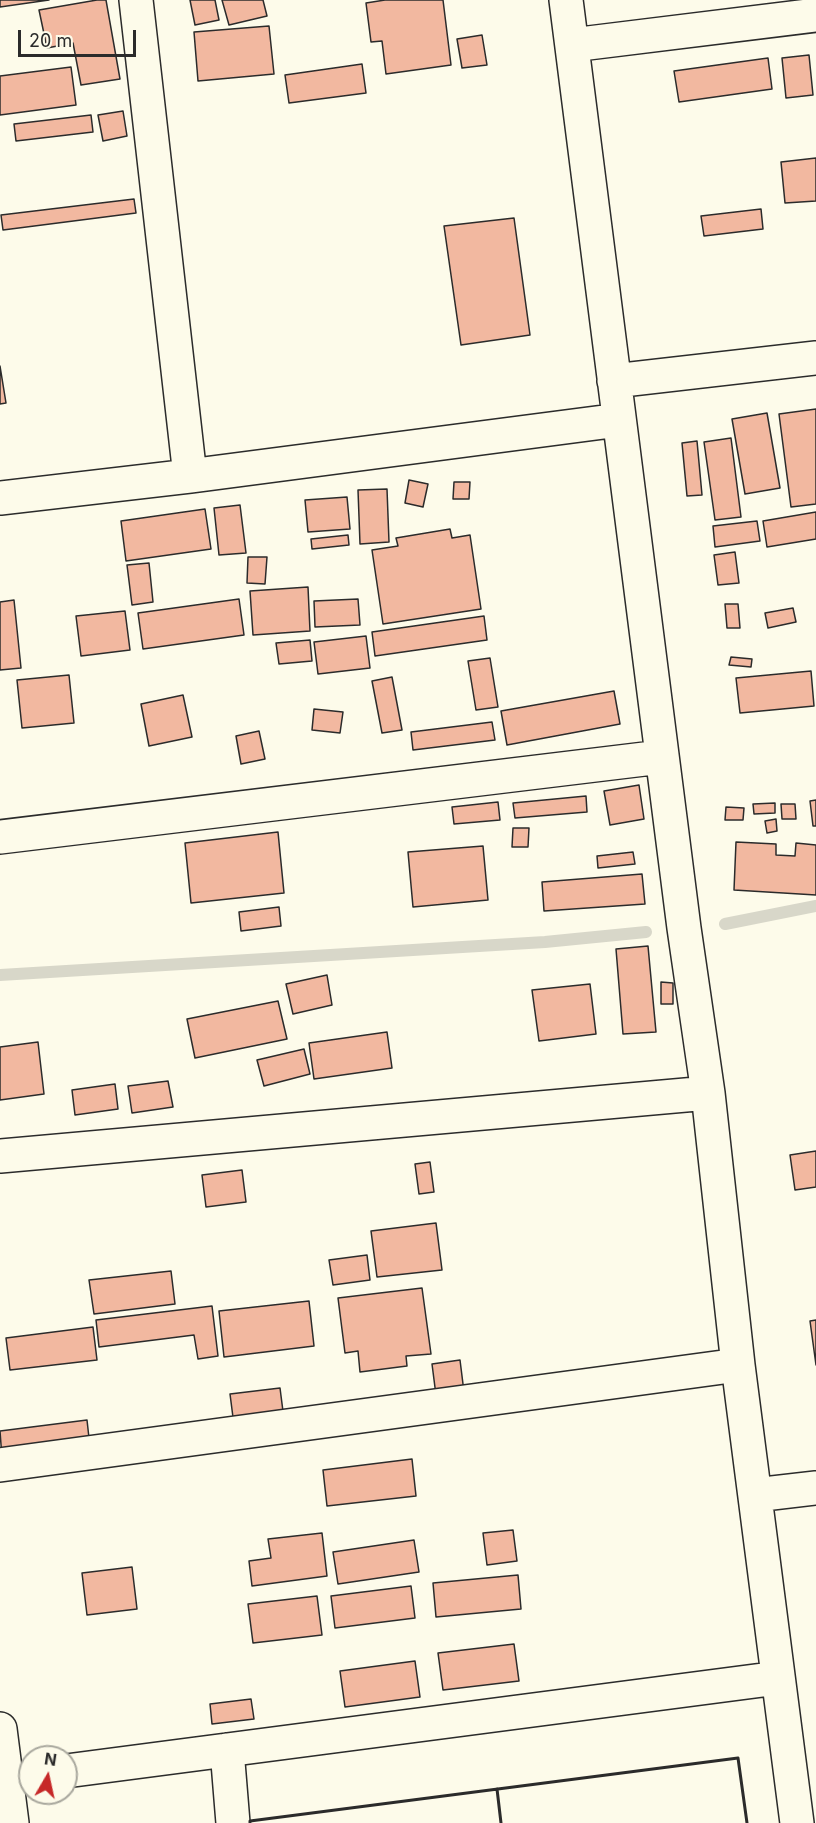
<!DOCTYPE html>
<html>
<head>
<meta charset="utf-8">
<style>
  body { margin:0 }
  #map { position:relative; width:816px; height:1823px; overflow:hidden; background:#fdfbea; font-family:Inter,sans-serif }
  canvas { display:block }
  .north { position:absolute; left:18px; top:1745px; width:60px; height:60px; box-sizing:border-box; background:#fdfbea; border:2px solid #a9a89e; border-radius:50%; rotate:9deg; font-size:16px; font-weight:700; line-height:24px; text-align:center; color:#2b2b2b }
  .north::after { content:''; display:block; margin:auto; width:21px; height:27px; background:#c62828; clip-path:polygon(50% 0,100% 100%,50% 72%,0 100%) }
  .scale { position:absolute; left:18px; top:30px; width:118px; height:27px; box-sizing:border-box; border:3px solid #2b2b2b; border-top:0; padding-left:8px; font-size:18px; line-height:21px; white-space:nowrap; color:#2b2b2b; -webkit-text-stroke:4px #fdfbea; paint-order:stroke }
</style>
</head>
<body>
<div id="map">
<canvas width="816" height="1823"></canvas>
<div class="north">N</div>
<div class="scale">20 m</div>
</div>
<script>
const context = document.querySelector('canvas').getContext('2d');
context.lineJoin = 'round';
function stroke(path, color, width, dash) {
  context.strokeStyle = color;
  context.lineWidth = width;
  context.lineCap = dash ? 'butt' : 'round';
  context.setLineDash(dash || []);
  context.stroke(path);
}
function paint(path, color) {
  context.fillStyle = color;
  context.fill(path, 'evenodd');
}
const stream = new Path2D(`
  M 725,924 L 816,906
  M 0,975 L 545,942 L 646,932`);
const building = new Path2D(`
  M 0,0 L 49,0 L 0,7 Z
  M 97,0 L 106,0 L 120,79 L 81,85 L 73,43 L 47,48 L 39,10 Z
  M 190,0 L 215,0 L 219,20 L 195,25 Z
  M 222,0 L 263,0 L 267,16 L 229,25 Z
  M 385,0 L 443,0 L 451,65 L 386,74 L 382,41 L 371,42 L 366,3 Z
  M 269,26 L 274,74 L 198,81 L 194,32 Z
  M 482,35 L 487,65 L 462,68 L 457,39 Z
  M 809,55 L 813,95 L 786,98 L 782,58 Z
  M 768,58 L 772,89 L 679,102 L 674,71 Z
  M 362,64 L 366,93 L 289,103 L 285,75 Z
  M 71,67 L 76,105 L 0,115 L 0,76 Z
  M 123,111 L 127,136 L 103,141 L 98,115 Z
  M 91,115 L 93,132 L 16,141 L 14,124 Z
  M 816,158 L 816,201 L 785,203 L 781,162 Z
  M 134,199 L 136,213 L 3,230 L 1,215 Z
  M 761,209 L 763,229 L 704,236 L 701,216 Z
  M 514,218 L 530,335 L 461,345 L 444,226 Z
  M 0,366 L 6,403 L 0,404 Z
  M 816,409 L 816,504 L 791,507 L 779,414 Z
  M 767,413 L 780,488 L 745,494 L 732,419 Z
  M 731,438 L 741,517 L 715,520 L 704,442 Z
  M 697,441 L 702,495 L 687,496 L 682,443 Z
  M 409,480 L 428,484 L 423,507 L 405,503 Z
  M 454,482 L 470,482 L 469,499 L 453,499 Z
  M 387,489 L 389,542 L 360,544 L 358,490 Z
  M 347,497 L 350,529 L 308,532 L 305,500 Z
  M 240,505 L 246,553 L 219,555 L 214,508 Z
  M 205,509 L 211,549 L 126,561 L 121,521 Z
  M 816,512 L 816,539 L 767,547 L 763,521 Z
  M 757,521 L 760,541 L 715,547 L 713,526 Z
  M 450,529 L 452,538 L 470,535 L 481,609 L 383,624 L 372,550 L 398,546 L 396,538 Z
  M 348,535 L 349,545 L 312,549 L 311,539 Z
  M 735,552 L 739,583 L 718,585 L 714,555 Z
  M 248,557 L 267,557 L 265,584 L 247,583 Z
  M 149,563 L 153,602 L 132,605 L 127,565 Z
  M 308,587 L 310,631 L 253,635 L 250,591 Z
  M 239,599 L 244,635 L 143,649 L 138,613 Z
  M 358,599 L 360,625 L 315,627 L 314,601 Z
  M 14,600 L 21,668 L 0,670 L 0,602 Z
  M 725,604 L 738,604 L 740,628 L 727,628 Z
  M 793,608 L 796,622 L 768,628 L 765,613 Z
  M 125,611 L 130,650 L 81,656 L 76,616 Z
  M 484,616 L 487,640 L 375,656 L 372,632 Z
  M 366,636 L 370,668 L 318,674 L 314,642 Z
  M 310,640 L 312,661 L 279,664 L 276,643 Z
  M 731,657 L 752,659 L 751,667 L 729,665 Z
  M 490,658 L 498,707 L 476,710 L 468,661 Z
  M 811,671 L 814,706 L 740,713 L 736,678 Z
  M 69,675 L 74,723 L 22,728 L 17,680 Z
  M 392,677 L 402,730 L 382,733 L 372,681 Z
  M 614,691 L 620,724 L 507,745 L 501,711 Z
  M 183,695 L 192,737 L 149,746 L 141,704 Z
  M 314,709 L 343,712 L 340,733 L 312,730 Z
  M 492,722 L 495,740 L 413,750 L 411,732 Z
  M 259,731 L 265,759 L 241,764 L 236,736 Z
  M 639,785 L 644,819 L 610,825 L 604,791 Z
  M 586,796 L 587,812 L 515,818 L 513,803 Z
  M 816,800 L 816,826 L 813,826 L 810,801 Z
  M 498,802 L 500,820 L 454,824 L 452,807 Z
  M 775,803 L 775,813 L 754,814 L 753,804 Z
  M 781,804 L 795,804 L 796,819 L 782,819 Z
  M 726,807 L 744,808 L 743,820 L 725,820 Z
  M 776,819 L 777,831 L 767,833 L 765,821 Z
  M 513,828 L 529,828 L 528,847 L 512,847 Z
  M 278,832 L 284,893 L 191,903 L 185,843 Z
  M 736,842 L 776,844 L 776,855 L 795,856 L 796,843 L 816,845 L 816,895 L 734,890 Z
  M 483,846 L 488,900 L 413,907 L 408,852 Z
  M 633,852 L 635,864 L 598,868 L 597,856 Z
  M 642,874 L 645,904 L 544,911 L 542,882 Z
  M 279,907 L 281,926 L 241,931 L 239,912 Z
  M 648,946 L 656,1032 L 623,1034 L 616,949 Z
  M 327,975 L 332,1005 L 293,1014 L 286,984 Z
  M 661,982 L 673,983 L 673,1004 L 661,1004 Z
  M 590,984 L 596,1034 L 539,1041 L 532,990 Z
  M 278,1001 L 287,1039 L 195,1058 L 187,1019 Z
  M 387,1032 L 392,1068 L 314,1079 L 309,1043 Z
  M 38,1042 L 44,1094 L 0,1100 L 0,1047 Z
  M 304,1049 L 310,1074 L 264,1086 L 257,1060 Z
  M 168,1081 L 173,1107 L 132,1113 L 128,1086 Z
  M 115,1084 L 118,1109 L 75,1115 L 72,1090 Z
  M 816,1151 L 816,1187 L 795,1190 L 790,1155 Z
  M 430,1162 L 434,1192 L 419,1194 L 415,1164 Z
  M 242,1170 L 246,1202 L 206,1207 L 202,1175 Z
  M 436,1223 L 442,1270 L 377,1277 L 371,1231 Z
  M 367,1255 L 370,1280 L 333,1285 L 329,1260 Z
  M 171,1271 L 175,1304 L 94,1314 L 89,1280 Z
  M 422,1288 L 431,1354 L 406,1356 L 407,1366 L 360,1372 L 358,1351 L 345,1353 L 338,1298 Z
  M 309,1301 L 314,1346 L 224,1357 L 219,1311 Z
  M 212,1306 L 218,1356 L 198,1359 L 194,1335 L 99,1347 L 96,1320 Z
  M 816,1320 L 816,1365 L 810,1321 Z
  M 93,1327 L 97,1360 L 10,1370 L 6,1338 Z
  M 460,1360 L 466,1408 L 438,1411 L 432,1364 Z
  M 280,1388 L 285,1427 L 235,1433 L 230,1394 Z
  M 87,1420 L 90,1447 L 2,1458 L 0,1431 Z
  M 412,1459 L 416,1496 L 327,1506 L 323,1470 Z
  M 513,1530 L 517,1561 L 487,1565 L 483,1533 Z
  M 322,1533 L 327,1576 L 252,1586 L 249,1561 L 271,1558 L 268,1539 Z
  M 414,1540 L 419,1572 L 338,1584 L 333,1552 Z
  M 132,1567 L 137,1609 L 87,1615 L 82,1573 Z
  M 518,1575 L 521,1609 L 436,1617 L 433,1583 Z
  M 411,1586 L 415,1618 L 335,1628 L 331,1596 Z
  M 317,1596 L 322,1635 L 253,1643 L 248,1604 Z
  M 514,1644 L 519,1681 L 443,1690 L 438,1653 Z
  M 415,1661 L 420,1697 L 345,1707 L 340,1671 Z
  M 251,1699 L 254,1719 L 212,1724 L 210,1704 Z`);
const street = new Path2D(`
  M 136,0 L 190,476
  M 566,0 L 684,928 L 708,1093 L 738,1365 L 797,1823
  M 572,45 L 816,15
  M 614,381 L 816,358
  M 0,498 L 190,476 L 619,420
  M 0,837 L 661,757
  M 0,1156 L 708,1093
  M 0,1465 L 738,1365
  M 755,1495 L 816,1488
  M 0,1729 L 12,1823
  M 227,1750 L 233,1823
  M 66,1771 L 778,1678`);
const wall = new Path2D(`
  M 497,1789 L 501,1823
  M 250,1823 L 250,1821 L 738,1758 L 747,1823`);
stroke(stream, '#d8d7c9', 12);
paint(building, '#f2b8a0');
stroke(building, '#2b2b2b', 1.5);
stroke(street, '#2b2b2b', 36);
stroke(street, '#fdfbea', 33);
stroke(wall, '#2b2b2b', 3);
</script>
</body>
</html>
